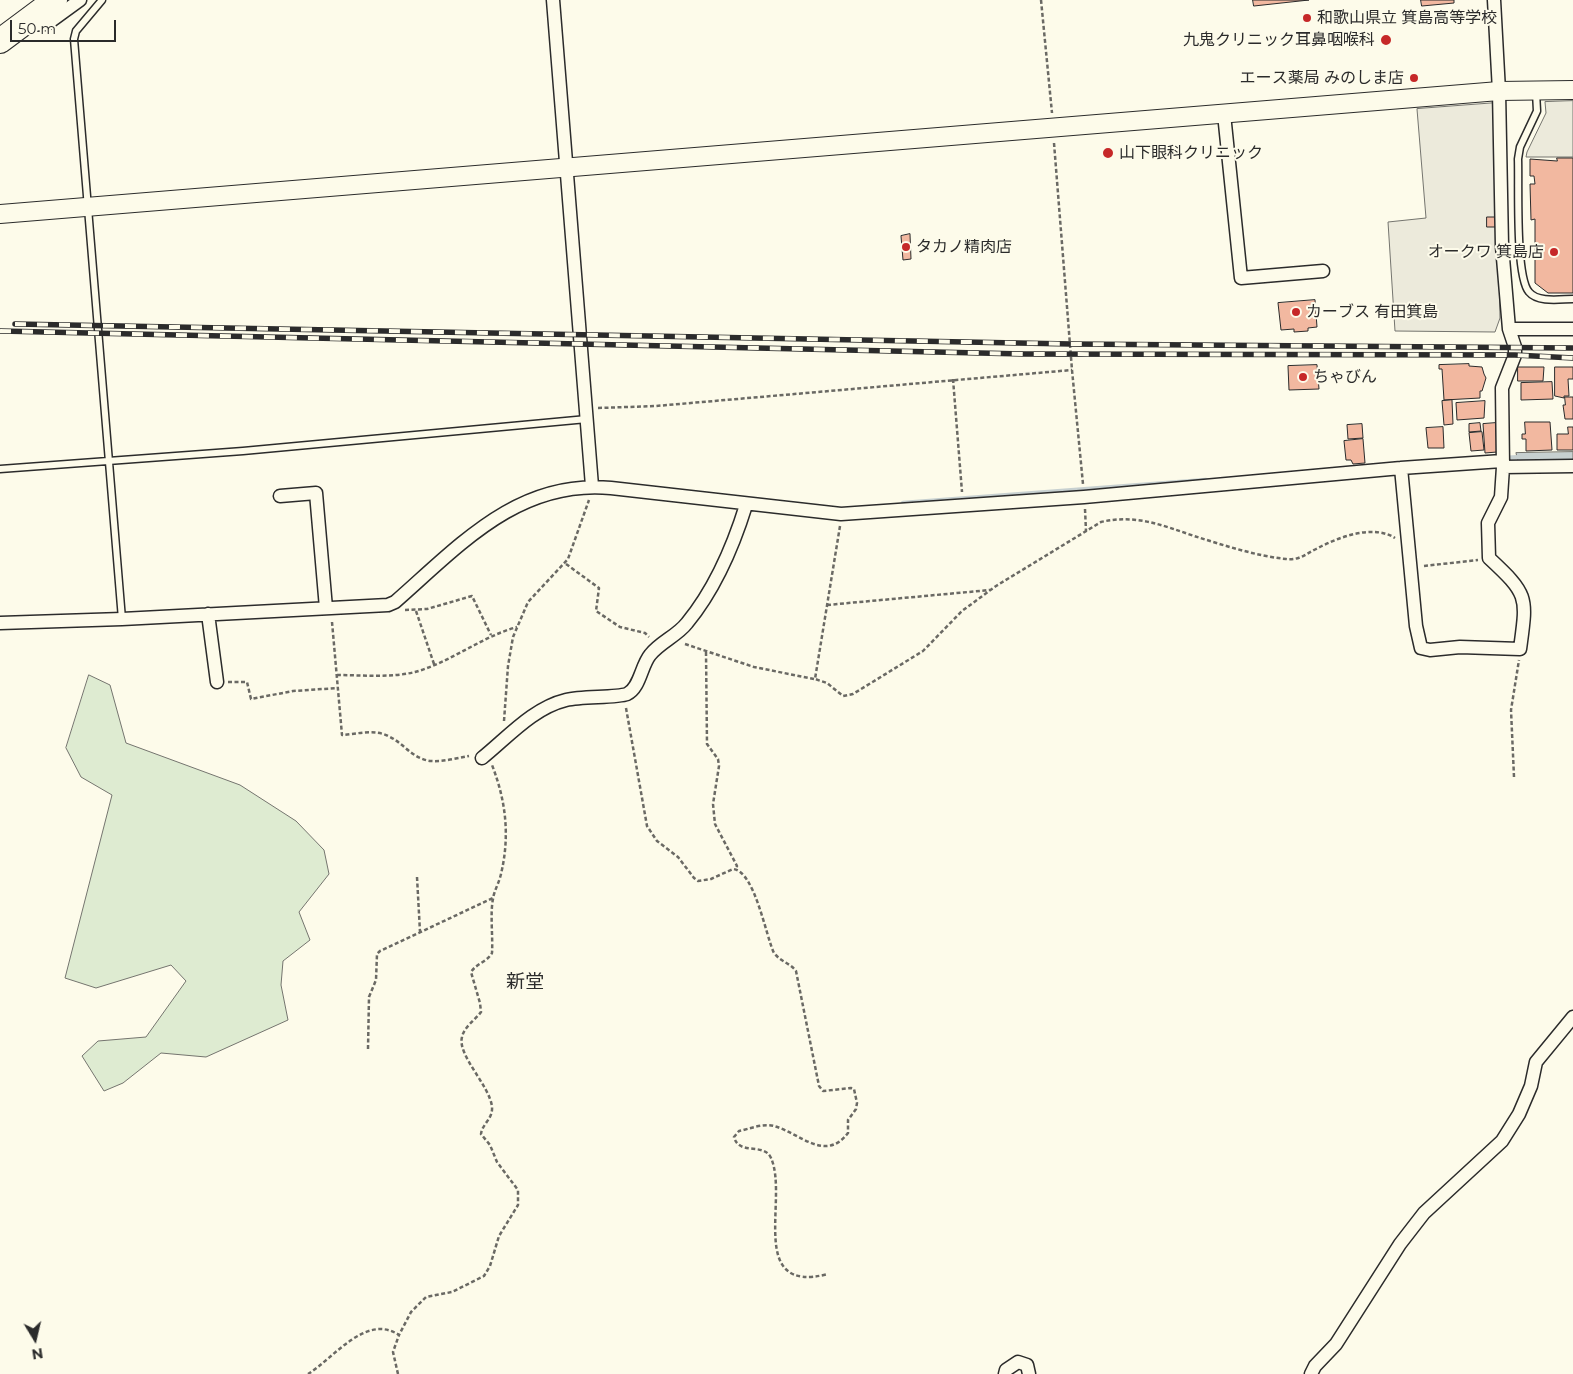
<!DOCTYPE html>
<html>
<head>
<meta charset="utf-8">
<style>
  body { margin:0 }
  #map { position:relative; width:1573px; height:1374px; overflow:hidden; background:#fdfbea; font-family:Montserrat,sans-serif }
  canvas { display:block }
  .north { position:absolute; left:10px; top:1314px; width:50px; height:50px; -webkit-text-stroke:4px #fdfbea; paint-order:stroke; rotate:171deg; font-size:14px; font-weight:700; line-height:20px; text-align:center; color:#2b2b2b }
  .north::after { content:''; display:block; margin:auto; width:18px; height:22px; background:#2b2b2b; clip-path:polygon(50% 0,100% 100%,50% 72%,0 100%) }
  .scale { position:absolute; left:10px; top:20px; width:106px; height:22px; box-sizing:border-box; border:2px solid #2b2b2b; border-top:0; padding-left:6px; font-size:15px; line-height:18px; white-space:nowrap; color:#2b2b2b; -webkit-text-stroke:4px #fdfbea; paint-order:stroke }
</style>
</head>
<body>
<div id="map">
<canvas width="1573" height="1374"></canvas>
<div class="north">N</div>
<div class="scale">50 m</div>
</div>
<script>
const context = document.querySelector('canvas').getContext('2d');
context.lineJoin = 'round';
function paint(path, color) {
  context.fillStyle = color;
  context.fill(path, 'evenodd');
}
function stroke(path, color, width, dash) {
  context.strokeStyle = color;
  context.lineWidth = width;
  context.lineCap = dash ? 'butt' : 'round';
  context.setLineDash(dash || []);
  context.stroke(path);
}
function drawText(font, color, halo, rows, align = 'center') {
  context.font = font + ' Montserrat,"Noto Sans JP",sans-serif';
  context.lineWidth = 4;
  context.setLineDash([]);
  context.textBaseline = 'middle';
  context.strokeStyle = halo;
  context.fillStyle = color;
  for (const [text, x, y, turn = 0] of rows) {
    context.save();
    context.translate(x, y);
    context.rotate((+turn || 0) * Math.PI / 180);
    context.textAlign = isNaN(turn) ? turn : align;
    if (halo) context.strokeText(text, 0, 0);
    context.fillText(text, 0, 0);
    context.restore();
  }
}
const green = new Path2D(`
  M 89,675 L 110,685 L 126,743 L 240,785 L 296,821 L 324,850 L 329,874 L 299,912 L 310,940 L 283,961 L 281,985 L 288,1020 L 206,1057 L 161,1053 L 123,1083 L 104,1091 L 82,1056 L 98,1041 L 146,1037 L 186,981 L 171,965 L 96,988 L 65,978 L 112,795 L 81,777 L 66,748 Z`);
const parking = new Path2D(`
  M 1573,101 L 1573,157 L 1526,157 L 1527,152 L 1546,113 L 1545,102 Z
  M 1496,103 L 1500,318 L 1495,332 L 1395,331 L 1388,222 L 1426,218 L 1417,109 Z`);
const water = new Path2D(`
  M 1573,452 L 1573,460 L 1518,461 L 1516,453 Z`);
const stream = new Path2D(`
  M 1503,458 L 1523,457
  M 903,503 L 1206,480`);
const building = new Path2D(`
  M 1253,0 L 1309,0 L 1254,6 Z
  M 1421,0 L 1454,0 L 1454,3 L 1422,6 Z
  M 1557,158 L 1573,158 L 1573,293 L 1548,293 L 1535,283 L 1535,219 L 1531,220 L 1530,184 L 1535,184 L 1534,176 L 1530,176 L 1530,159 L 1557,161 Z
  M 1487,217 L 1497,217 L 1497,227 L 1487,227 Z
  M 910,234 L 911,259 L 903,260 L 901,236 Z
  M 1315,300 L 1317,327 L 1308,328 L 1308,331 L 1294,332 L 1294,329 L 1281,330 L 1278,303 Z
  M 1469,364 L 1469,366 L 1482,367 L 1484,374 L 1486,378 L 1482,391 L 1480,391 L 1480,398 L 1444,400 L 1442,369 L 1439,369 L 1439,365 Z
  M 1317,365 L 1319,389 L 1289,390 L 1288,366 Z
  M 1518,367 L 1544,367 L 1543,381 L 1518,381 Z
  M 1555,367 L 1573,367 L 1573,379 L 1568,379 L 1569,396 L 1564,396 L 1564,398 L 1555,396 Z
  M 1552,382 L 1553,399 L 1521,400 L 1521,383 Z
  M 1565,397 L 1573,397 L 1573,419 L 1565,419 L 1563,405 L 1565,405 Z
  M 1452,400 L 1453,424 L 1444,425 L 1442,401 Z
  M 1485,401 L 1484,418 L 1457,420 L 1456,403 Z
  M 1525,422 L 1550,422 L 1552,450 L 1526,451 L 1526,439 L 1522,439 L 1522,434 L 1525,434 Z
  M 1480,423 L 1481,431 L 1469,432 L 1469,424 Z
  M 1496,423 L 1497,452 L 1485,453 L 1483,424 Z
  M 1362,424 L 1363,438 L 1348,439 L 1347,425 Z
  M 1443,427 L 1444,448 L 1428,448 L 1426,428 Z
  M 1568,427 L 1573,427 L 1573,450 L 1557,450 L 1557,434 L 1568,434 Z
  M 1482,432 L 1484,450 L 1471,451 L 1469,433 Z
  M 1363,439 L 1365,463 L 1353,464 L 1351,460 L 1346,460 L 1344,441 Z`);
const path = new Path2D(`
  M 1041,0 L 1052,113
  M 1054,143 L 1072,370 L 1083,484
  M 953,379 L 962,492
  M 598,408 L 656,406 L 1072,370
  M 1085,509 L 1086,531
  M 840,526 L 815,679 L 827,683 L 843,696 L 853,694 L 923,651 L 962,611 L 996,586 L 1101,522 C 1135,514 1162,525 1194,536 C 1223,545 1256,556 1286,559 C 1299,561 1307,553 1318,548 C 1339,537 1373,524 1395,538
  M 566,564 L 599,588 L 596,611 L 620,627 L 645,633 L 649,637
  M 1424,566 L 1478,560
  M 827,605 L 990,590
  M 405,610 L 427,609 L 472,596 L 491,635
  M 416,611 L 434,664
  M 332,622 L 342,735 C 356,734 375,729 388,736 C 404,743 412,759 431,761 C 443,762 457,758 469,756
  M 685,644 L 754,667 L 814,679
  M 706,652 L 707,744 L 718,759 L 719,766 L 713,804 L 715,824 L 737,866 L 736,870
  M 337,675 C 362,675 391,678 415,672 C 451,662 481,637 517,627
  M 228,682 L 247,682 L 251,699 L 293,691 L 338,688
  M 626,708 L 647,826 L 657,841 L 678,857 L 694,878 L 698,881 L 711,879 L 733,869 C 755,871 766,937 774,953 C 781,962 790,963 796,971 L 819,1086 L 823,1091 L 851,1088 L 854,1089 L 857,1103 L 856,1109 L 848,1120 L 848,1133 C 825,1163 800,1133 774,1126 C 763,1123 749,1129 739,1131 L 734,1137 C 739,1156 764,1142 771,1158 C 789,1198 746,1295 828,1274
  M 504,721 L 508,666 L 513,637 L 528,602 L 568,559 L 589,500
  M 1514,777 L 1511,710 L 1519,660
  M 417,877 L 420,932
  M 368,1049 L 369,997 L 376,980 L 377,954 L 380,951 L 493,898
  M 308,1374 C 334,1358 366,1313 399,1335 L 411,1312 L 426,1297 L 452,1292 L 484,1276 L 490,1266 L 499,1236 L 518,1205 L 518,1190 L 497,1162 L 490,1145 L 481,1134 C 482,1124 493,1119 492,1107 C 490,1086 457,1055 462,1037 C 464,1027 475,1020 481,1012 L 480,1003 L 471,972 C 477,963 487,962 492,953 C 493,937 490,913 493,899 C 494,891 499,883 501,874 C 510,836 506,801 492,765
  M 398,1374 L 393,1352 L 399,1335`);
const lane = new Path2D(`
  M 102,0 L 76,31 L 74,39 L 122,619
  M 1536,92 L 1537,111 L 1520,147 L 1518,159 C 1519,183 1515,276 1529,292 C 1538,303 1561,299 1573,299
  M 0,469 L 243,451 L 587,419`);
const street = new Path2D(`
  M 553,0 L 592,486
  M 1494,0 L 1499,91 L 1502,246 L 1509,329 L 1515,347 L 1515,355 L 1502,388 L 1503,467 L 1573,466
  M 26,25 L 47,24 L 80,0
  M 1224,114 L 1241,278 L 1323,271
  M 1509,329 L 1573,329
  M 1401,468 L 1416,626 L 1421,648 L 1430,650 L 1460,647 L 1520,649 C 1527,597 1529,595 1489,558 L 1488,523 L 1501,497 L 1503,467
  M 280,496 L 316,493 L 326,608
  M 208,614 L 217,682
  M 0,623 L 122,619 L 388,605 L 395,602 C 459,546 518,479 611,488 L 841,514 L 1084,497 L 1401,468 L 1502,461
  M 482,758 C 508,737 533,708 566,700 C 582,696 616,698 627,694 C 640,688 641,666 650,655 C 660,642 677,636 687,623 C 715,589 733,547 746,505
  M 1005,1374 L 1006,1370 L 1018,1362 L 1027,1365 L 1029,1374
  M 1311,1374 L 1315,1366 L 1336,1344 L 1400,1244 L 1424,1213 L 1502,1141 L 1519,1114 L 1531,1086 L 1536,1062 L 1573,1017`);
const secondary = new Path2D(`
  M 0,214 L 1499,91 L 1573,90`);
const highway = new Path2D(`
  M 0,41 L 55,0`);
const rail = new Path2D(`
  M 15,324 L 1071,344 L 1573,348
  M 0,331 L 1024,354 L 1515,355 L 1573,358`);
const markers = [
  [1307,18,5,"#c62828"],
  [1386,40,6,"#c62828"],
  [1414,78,5,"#c62828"],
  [1108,153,6,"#c62828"],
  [906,247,5,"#c62828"],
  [1554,252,5,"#c62828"],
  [1296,312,5,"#c62828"],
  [1303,377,5,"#c62828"]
];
const poiNames = [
  ["和歌山県立 箕島高等学校",1317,18],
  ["九鬼クリニック耳鼻咽喉科",1375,40,"right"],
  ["エース薬局 みのしま店",1404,78,"right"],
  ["山下眼科クリニック",1119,153],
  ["タカノ精肉店",916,247],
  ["オークワ 箕島店",1544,252,"right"],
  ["カーブス 有田箕島",1306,312],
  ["ちゃびん",1313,377]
];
const quarterNames = [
  ["新堂",525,982]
];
paint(green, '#deebd1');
stroke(green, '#74746e', 1);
paint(parking, '#eceadb');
stroke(parking, '#74746e', 1);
paint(water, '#c7d0d0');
stroke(water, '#74746e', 1);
stroke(stream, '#c7d0d0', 4.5);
paint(building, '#f2b8a0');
stroke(building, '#2b2b2b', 1);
stroke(lane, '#2b2b2b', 9);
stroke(street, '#2b2b2b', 15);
stroke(secondary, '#2b2b2b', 20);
stroke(highway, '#2b2b2b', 26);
stroke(path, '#6a6964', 2.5, [4, 2.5]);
stroke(lane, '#fdfbea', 6);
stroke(street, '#fdfbea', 12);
stroke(secondary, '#fdfbea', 18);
stroke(highway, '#fdfbea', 24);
stroke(rail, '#2b2b2b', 5.5);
stroke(rail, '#fdfbea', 4, [11]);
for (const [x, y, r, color] of markers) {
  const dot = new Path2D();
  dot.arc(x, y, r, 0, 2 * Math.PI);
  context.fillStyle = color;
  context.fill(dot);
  stroke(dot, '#fdfbea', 2);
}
drawText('16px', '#2b2b2b', '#fdfbea', poiNames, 'left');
drawText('19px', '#2b2b2b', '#fdfbea', quarterNames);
</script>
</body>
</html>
